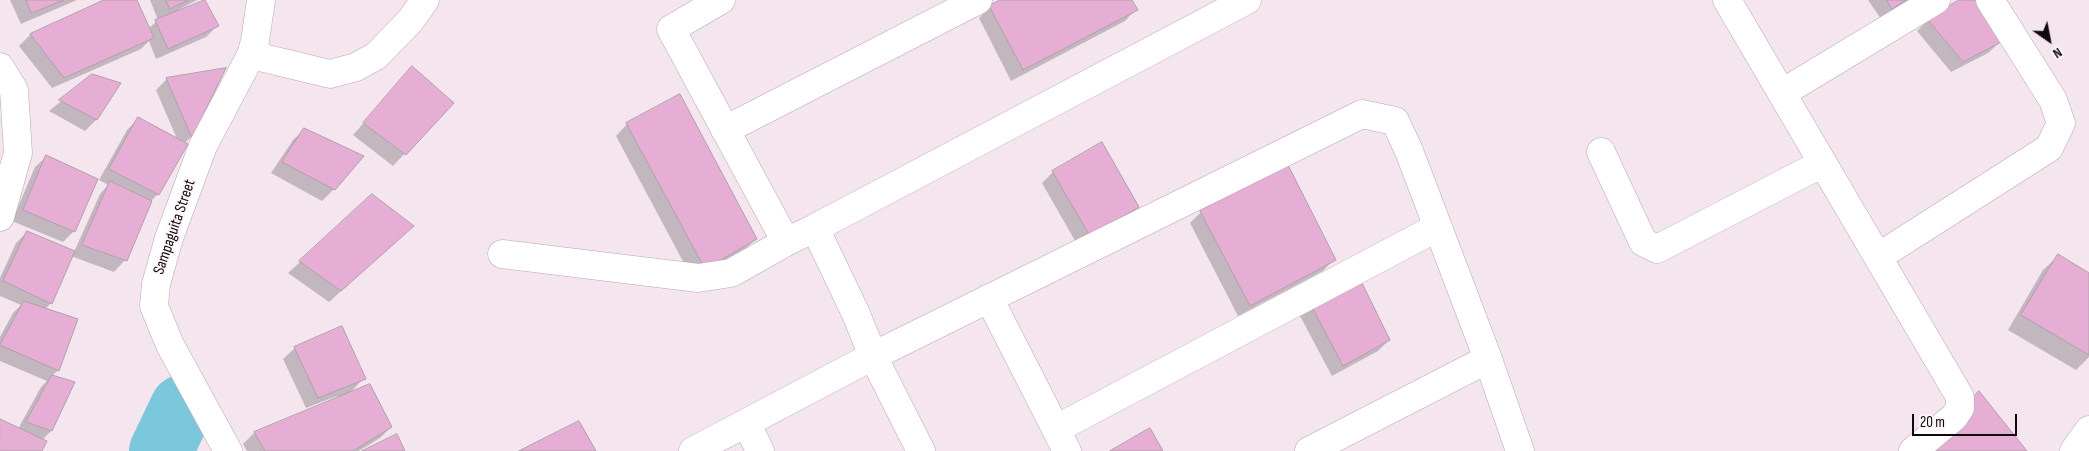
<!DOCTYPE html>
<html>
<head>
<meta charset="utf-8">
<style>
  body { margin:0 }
  #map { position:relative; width:2089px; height:451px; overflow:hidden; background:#f4e5ef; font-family:"Sofia Sans Condensed",sans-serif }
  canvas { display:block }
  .north { position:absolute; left:2024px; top:15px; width:50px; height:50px; -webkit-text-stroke:4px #fdf4fa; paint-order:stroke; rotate:147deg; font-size:14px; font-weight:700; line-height:20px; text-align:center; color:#0e0a0d }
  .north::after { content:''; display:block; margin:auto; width:18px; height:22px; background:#0e0a0d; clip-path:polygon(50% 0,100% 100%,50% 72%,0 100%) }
  .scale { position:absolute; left:1912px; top:414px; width:105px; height:22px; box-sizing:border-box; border:2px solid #0e0a0d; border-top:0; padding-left:6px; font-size:15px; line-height:18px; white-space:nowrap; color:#0e0a0d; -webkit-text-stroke:4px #fdf4fa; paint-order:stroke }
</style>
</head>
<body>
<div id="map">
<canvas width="2089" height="451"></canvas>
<div class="north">N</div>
<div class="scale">20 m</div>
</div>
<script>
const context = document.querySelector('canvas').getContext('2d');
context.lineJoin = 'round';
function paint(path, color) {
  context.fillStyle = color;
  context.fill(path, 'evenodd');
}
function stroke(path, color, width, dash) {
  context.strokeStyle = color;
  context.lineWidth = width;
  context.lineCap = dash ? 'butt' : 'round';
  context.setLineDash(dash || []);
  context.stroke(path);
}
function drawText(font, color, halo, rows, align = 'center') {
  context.font = font + ' "Sofia Sans Condensed",sans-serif';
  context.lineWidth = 4;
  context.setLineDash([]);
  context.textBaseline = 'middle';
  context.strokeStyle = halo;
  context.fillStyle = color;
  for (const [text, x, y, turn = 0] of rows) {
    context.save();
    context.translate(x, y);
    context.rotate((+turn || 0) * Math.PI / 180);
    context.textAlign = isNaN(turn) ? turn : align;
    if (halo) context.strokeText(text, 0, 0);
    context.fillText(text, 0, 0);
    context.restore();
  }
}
const shadow = new Path2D(`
  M 10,0 L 77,0 L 21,24 Z
  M 107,0 L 136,0 L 148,29 L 158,20 L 150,0 L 197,0 L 178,10 L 179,12 L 217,26 L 206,37 L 156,59 L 149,41 L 141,49 L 52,88 L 19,46 L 30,35 Z
  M 1003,0 L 1131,0 L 1136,9 L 1125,21 L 1011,81 L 979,18 L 990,7 Z
  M 1868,0 L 1909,0 L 1881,19 Z
  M 1961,0 L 2000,42 L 1988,53 L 1951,72 L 1917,31 L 1928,20 Z
  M 412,68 L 452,103 L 393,166 L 353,135 Z
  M 223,70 L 191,137 L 185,143 L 158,194 L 150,202 L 125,260 L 114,272 L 71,256 L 51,303 L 45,309 L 58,370 L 52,376 L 73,383 L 51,431 L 42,440 L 41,451 L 0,451 L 0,420 L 18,429 L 41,387 L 47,381 L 0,361 L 0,337 L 13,313 L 21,305 L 0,296 L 0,278 L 16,243 L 27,232 L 74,252 L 100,194 L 108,185 L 99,180 L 127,130 L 138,119 L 177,139 L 156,90 L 167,79 Z
  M 92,76 L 119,84 L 96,120 L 85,131 L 49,111 Z
  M 627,124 L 756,239 L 744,250 L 693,280 L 616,136 Z
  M 305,129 L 334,189 L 322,201 L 271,173 L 293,140 Z
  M 47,156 L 74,231 L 63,242 L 12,221 L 35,167 Z
  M 1053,172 L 1138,207 L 1127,218 L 1078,246 L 1042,183 Z
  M 372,196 L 401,237 L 329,302 L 288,273 Z
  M 1201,212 L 1334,259 L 1323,271 L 1238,316 L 1190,223 Z
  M 2058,256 L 2089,274 L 2089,357 L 2076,370 L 2008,330 L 2043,270 Z
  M 1311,305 L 1389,340 L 1378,351 L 1332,376 L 1300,316 Z
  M 295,348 L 364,378 L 349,394 L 391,427 L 380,438 L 359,451 L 247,451 L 243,444 L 254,433 L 338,398 L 337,396 L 306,408 L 283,359 Z`);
const river = new Path2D(`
  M 161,451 L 182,407`);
const building = new Path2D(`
  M 26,0 L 64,0 L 32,13 Z
  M 104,0 L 137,0 L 154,38 L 64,78 L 30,34 Z
  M 166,0 L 188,0 L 170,9 Z
  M 205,0 L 219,26 L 168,49 L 155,20 Z
  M 1000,0 L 1132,0 L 1138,10 L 1023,70 L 989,6 Z
  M 1887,0 L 1906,0 L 1892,9 Z
  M 1959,0 L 1978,0 L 2001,42 L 1963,62 L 1927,19 Z
  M 412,66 L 454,103 L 406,155 L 363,123 Z
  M 226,68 L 192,138 L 166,78 Z
  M 92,74 L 121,83 L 97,120 L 59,100 Z
  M 680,94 L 757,239 L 705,269 L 626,123 Z
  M 138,117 L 188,144 L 159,195 L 109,169 Z
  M 304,128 L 364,156 L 335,190 L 282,162 Z
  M 1102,142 L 1139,207 L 1090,236 L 1052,171 Z
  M 46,155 L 98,179 L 75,232 L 23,210 Z
  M 1287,163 L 1336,260 L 1250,306 L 1200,211 Z
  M 110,181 L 152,201 L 127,261 L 82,245 Z
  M 372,194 L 414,226 L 341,291 L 299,261 Z
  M 27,231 L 75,251 L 52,304 L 3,281 Z
  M 2058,254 L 2089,273 L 2089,355 L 2021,315 Z
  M 1360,279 L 1390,340 L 1343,366 L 1310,303 Z
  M 24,301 L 78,319 L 59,371 L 0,345 Z
  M 342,326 L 366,379 L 318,398 L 294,347 Z
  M 52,375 L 75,382 L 52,431 L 26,422 Z
  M 370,384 L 392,427 L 353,451 L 265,451 L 254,432 Z
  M 1979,391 L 2027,451 L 1927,451 Z
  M 0,419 L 47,441 L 42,451 L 0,451 Z
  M 579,421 L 596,451 L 519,451 Z
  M 1150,428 L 1163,451 L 1110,451 Z
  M 397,434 L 405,451 L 362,451 Z`);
const minor = new Path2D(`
  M 721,0 L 671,29 L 786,242 L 815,228 L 1247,0
  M 1727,0 L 1960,397 L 1960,408 L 1954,417 L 1913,451
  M 251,55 L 330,74 L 356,67 L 376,56 L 410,21 L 425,0
  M 0,67 L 14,90 L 18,153 L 0,217
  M 1782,93 L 1936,0
  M 725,130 L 978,0
  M 1601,152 L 1643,242 L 1657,249 L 1823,163
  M 815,228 L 856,314 L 873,356 L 921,451
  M 502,254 L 698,278 L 731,273 L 786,242
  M 1878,257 L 2049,148 L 2061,123 L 2053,100 L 1990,0
  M 989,298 L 1067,451
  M 747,424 L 760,451
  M 1056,429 L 1438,227
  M 228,451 L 170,345 L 154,306 L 156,284 L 169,238 L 203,146 L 251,55 L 255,41 L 261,0
  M 693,451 L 873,356 L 1362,114 L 1395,121 L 1409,151 L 1488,359 L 1520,451
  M 1309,451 L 1488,359
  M 2074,451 L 2089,430`);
const streetNames = [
  ["Sampaguita Street",175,227,-71]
];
paint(shadow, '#0003');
stroke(river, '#7bc7dc', 64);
paint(building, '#e6aed4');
stroke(building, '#aea0a9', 1);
stroke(minor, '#b6a8b1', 29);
stroke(minor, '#fff', 28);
drawText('16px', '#0e0a0d', '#fdf4fa', streetNames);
</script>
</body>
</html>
